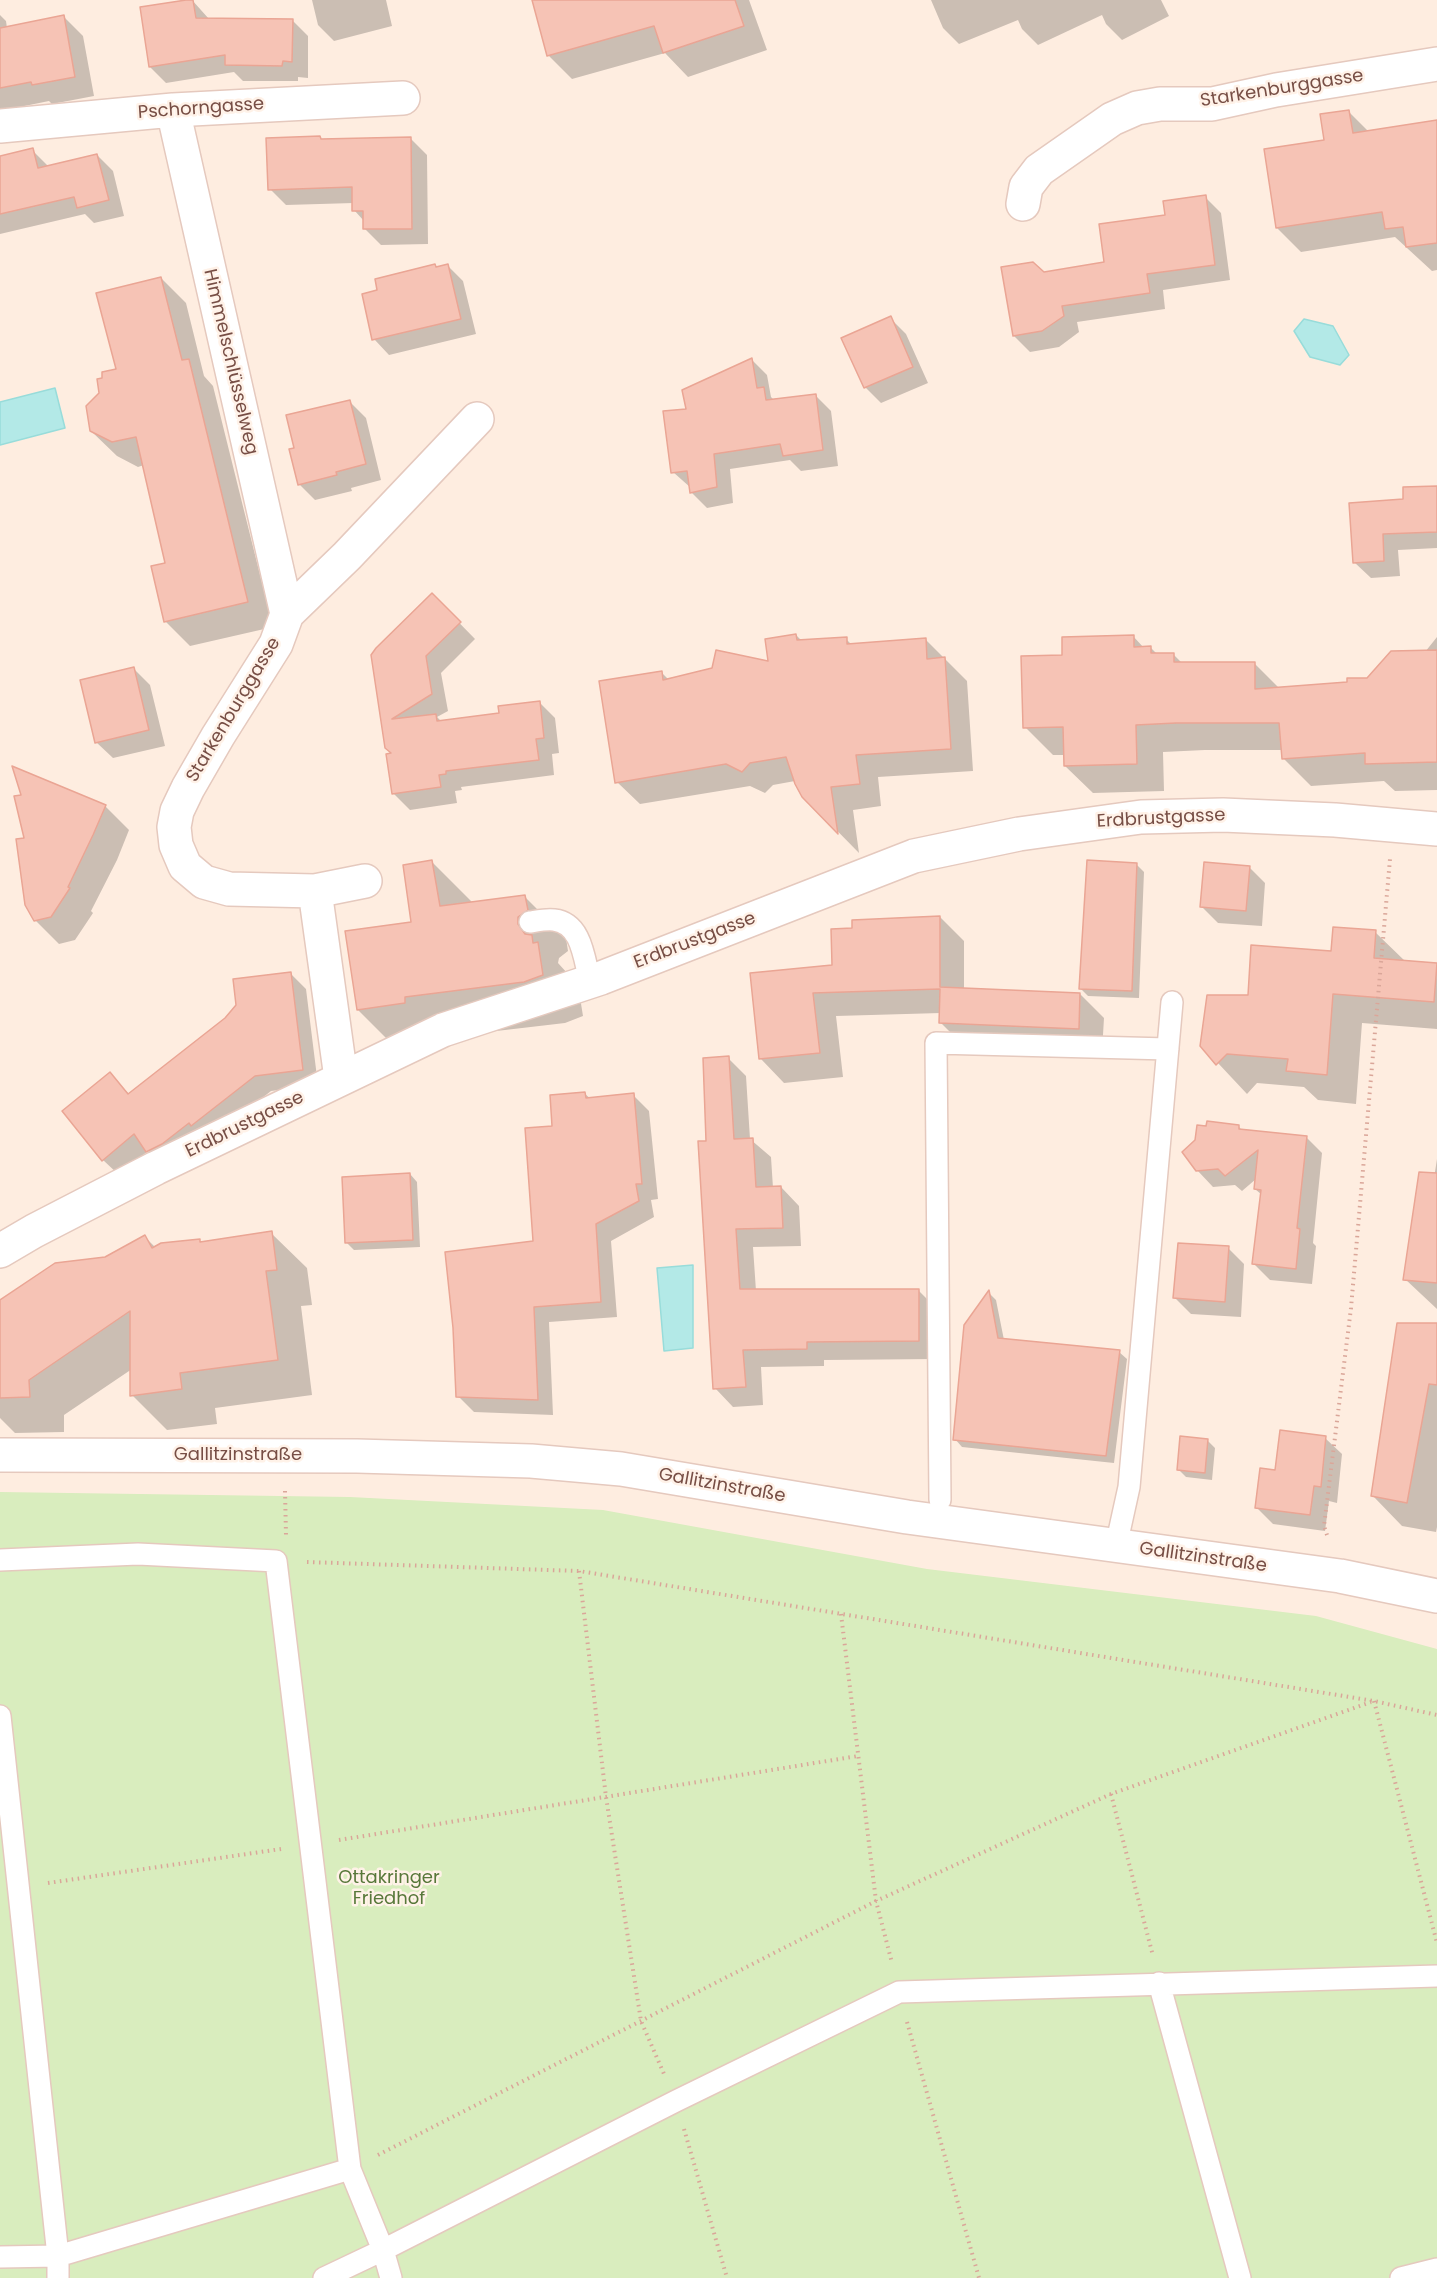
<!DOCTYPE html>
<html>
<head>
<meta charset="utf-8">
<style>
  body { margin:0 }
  canvas { display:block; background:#feede0 }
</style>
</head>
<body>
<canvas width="1437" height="2278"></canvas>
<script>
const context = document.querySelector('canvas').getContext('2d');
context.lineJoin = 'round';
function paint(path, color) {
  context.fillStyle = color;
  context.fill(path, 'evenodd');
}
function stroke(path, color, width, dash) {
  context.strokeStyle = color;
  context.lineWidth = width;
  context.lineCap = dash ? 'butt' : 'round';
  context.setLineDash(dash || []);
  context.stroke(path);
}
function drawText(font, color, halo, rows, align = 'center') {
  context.font = font + ' Poppins,sans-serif';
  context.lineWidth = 5;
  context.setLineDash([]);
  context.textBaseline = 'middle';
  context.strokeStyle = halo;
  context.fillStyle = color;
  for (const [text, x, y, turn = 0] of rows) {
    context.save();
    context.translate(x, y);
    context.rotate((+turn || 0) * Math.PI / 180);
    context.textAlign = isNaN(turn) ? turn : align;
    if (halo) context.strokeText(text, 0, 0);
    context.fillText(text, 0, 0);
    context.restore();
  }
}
const green = new Path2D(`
  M 0,1492 L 350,1497 L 603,1510 L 927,1569 L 1316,1616 L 1437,1649 L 1437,2278 L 0,2278 Z`);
const water = new Path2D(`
  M 1304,319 L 1333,326 L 1349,355 L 1340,365 L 1310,357 L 1294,331 Z
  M 55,388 L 65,428 L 0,445 L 0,402 Z
  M 693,1265 L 693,1348 L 664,1351 L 657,1268 Z`);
const shadow = new Path2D(`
  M 192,0 L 209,19 L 292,20 L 308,36 L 308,78 L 298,77 L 298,81 L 243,81 L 234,72 L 166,83 L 150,67 Z
  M 312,0 L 386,0 L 392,26 L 334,41 L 318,25 Z
  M 533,0 L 749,0 L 767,50 L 688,77 L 665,53 L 572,79 L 548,55 Z
  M 931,0 L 1161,0 L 1169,16 L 1122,40 L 1106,24 L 1102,15 L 1038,45 L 1022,29 L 1018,20 L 959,44 L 943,28 Z
  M 0,15 L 6,21 L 7,28 L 64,17 L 83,36 L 94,96 L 52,104 L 49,101 L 0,111 Z
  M 1349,112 L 1369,132 L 1437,121 L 1437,270 L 1432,271 L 1395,237 L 1301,252 L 1277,228 L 1326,141 Z
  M 411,139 L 427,155 L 428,244 L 381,245 L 365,229 L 364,221 L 354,210 L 354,203 L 286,205 L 270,189 Z
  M 32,150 L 49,167 L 97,155 L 113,171 L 124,216 L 94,223 L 85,214 L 0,234 L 0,158 Z
  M 1205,197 L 1221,213 L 1230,280 L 1163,290 L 1165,309 L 1077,322 L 1079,332 L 1059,347 L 1030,352 L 1014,336 L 1044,273 L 1105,263 L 1167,216 Z
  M 435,266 L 437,268 L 448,266 L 463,281 L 476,334 L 389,355 L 374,339 L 379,291 Z
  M 161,278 L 186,303 L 204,376 L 213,386 L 273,627 L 190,646 L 165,621 L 167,564 L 144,465 L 138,467 L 117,456 L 91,431 L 101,394 L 118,370 Z
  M 890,318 L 906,334 L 928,383 L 881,403 L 865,387 Z
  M 751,359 L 767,375 L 771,397 L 774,400 L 815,395 L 831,411 L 838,466 L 801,471 L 790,460 L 730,469 L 733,503 L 707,508 L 691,492 L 691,488 L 673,472 L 688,410 Z
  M 350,402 L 366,418 L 381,480 L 351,488 L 352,491 L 315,500 L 299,484 L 296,449 Z
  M 1437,488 L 1437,548 L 1398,550 L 1400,576 L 1371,578 L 1354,562 L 1405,500 Z
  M 432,595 L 475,639 L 441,673 L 448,711 L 437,717 L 442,722 L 501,715 L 539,702 L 555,718 L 559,753 L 552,754 L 554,775 L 461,787 L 462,790 L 455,791 L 457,803 L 410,810 L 394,794 L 393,754 L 373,656 Z
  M 796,635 L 802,641 L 846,639 L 852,645 L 925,639 L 967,681 L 973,771 L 878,777 L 881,806 L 853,810 L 859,853 L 803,796 L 795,781 L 773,785 L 765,793 L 750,786 L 640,804 L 617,782 L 661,672 L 669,680 L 769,663 Z
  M 1133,636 L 1144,648 L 1150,647 L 1158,655 L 1173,654 L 1182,663 L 1254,663 L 1279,688 L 1348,683 L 1368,680 L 1425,652 L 1437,637 L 1437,790 L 1395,791 L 1384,781 L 1311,786 L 1283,758 L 1283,750 L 1205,750 L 1163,752 L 1164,791 L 1093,793 L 1065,766 L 1065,755 L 1053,755 L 1025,727 L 1064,657 Z
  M 134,669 L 150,685 L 165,746 L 113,758 L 96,742 Z
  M 105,806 L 129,830 L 117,860 L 91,911 L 93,913 L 75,940 L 59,944 L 35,920 Z
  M 432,862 L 473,903 L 525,897 L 566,938 L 568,951 L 559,958 L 558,963 L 578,985 L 583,1016 L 565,1023 L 445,1037 L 399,1051 L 358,1010 L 413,923 Z
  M 1136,864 L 1144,872 L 1139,998 L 1088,996 L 1080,988 Z
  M 1249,867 L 1265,883 L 1262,926 L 1218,923 L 1202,907 Z
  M 940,917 L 964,941 L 964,990 L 1080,994 L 1104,1018 L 1102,1052 L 964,1046 L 940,1022 L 941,1013 L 836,1016 L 843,1077 L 784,1083 L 761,1059 L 834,966 Z
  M 1375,932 L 1406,962 L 1437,965 L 1437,1029 L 1362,1023 L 1356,1104 L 1318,1100 L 1304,1087 L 1257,1083 L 1247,1094 L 1202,1046 L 1249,996 Z
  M 291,974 L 306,989 L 318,1085 L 271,1091 L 208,1141 L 163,1167 L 148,1151 L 119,1175 L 103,1160 L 110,1074 L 130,1095 Z
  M 728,1058 L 746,1076 L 750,1139 L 771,1157 L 773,1188 L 781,1187 L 799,1206 L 801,1246 L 753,1247 L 756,1291 L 919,1291 L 937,1309 L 937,1359 L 824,1360 L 824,1366 L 761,1367 L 763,1405 L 733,1407 L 715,1388 L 707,1142 Z
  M 585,1094 L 591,1099 L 633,1095 L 649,1111 L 658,1199 L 651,1200 L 654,1217 L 611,1241 L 617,1317 L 549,1322 L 553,1415 L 474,1412 L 458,1396 L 535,1242 L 554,1127 Z
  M 1238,1126 L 1242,1130 L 1306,1137 L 1322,1153 L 1313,1243 L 1316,1246 L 1312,1284 L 1270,1280 L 1254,1264 L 1262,1195 L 1255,1189 L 1256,1179 L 1242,1191 L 1235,1185 L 1213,1187 L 1197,1170 Z
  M 1437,1159 L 1437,1309 L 1405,1279 L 1427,1223 Z
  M 410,1174 L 417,1182 L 420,1247 L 354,1250 L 347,1243 Z
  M 271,1233 L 307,1268 L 312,1305 L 301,1306 L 312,1395 L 215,1408 L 217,1424 L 167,1430 L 132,1395 L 132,1369 L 64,1415 L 64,1432 L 15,1433 L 0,1418 L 0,1325 L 145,1237 L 156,1248 Z
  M 1228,1248 L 1244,1264 L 1241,1317 L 1191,1314 L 1175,1298 Z
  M 989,1293 L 996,1300 L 1004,1340 L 1119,1352 L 1127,1359 L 1114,1463 L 962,1447 L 955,1439 Z
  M 1437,1325 L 1437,1527 L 1436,1532 L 1402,1526 L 1373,1496 Z
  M 1325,1438 L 1342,1454 L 1337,1503 L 1329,1501 L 1325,1531 L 1273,1524 L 1257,1508 L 1277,1471 Z
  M 1208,1441 L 1215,1448 L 1212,1480 L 1186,1477 L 1178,1469 Z`);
const building = new Path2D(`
  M 186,0 L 193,0 L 196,18 L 293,19 L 292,62 L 283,61 L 282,66 L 225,65 L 225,55 L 149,67 L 140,7 Z
  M 532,0 L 735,0 L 744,26 L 663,53 L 654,26 L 547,56 Z
  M 64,15 L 75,77 L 32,85 L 31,82 L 0,88 L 0,28 Z
  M 1349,110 L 1353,133 L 1437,120 L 1437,243 L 1406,247 L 1403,227 L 1385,229 L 1382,212 L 1276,228 L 1264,149 L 1324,140 L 1320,114 Z
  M 320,136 L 321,139 L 411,137 L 412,229 L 363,229 L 363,211 L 352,211 L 352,187 L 268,190 L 266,138 Z
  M 33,148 L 38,168 L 97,154 L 109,200 L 77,208 L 74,197 L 0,214 L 0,156 Z
  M 1206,195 L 1215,265 L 1147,274 L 1150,293 L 1062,306 L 1064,316 L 1042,331 L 1013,336 L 1001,267 L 1033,262 L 1044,272 L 1104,262 L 1099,224 L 1165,215 L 1163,201 Z
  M 435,264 L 436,267 L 448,264 L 461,319 L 372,340 L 362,294 L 377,290 L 375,279 Z
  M 161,277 L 182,360 L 189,359 L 248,602 L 164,622 L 151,566 L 165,563 L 136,437 L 112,442 L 90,431 L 86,406 L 99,393 L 97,379 L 102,378 L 102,372 L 116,369 L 96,293 Z
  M 891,316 L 913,367 L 864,388 L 841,338 Z
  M 752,358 L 757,388 L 764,387 L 766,400 L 816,394 L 823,450 L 783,456 L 780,444 L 714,454 L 717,487 L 690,493 L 687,471 L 671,473 L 663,411 L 686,409 L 682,390 Z
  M 350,400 L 366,464 L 336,472 L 337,475 L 298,485 L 289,449 L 294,448 L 286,415 Z
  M 1437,486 L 1437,532 L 1383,534 L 1384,561 L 1353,563 L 1349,503 L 1403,499 L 1403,487 Z
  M 432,593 L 461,622 L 426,656 L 432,694 L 392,719 L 436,714 L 437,721 L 499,713 L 498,706 L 540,701 L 544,738 L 536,739 L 539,760 L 446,771 L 446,774 L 439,775 L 441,787 L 392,794 L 386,754 L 391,753 L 385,748 L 371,655 L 376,648 Z
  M 796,634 L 797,640 L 847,637 L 847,644 L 926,638 L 927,659 L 945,657 L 951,749 L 856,755 L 860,784 L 831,787 L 838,834 L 802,797 L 795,784 L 786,757 L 750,763 L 742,772 L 726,764 L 615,783 L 599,681 L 662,671 L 663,680 L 712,668 L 716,650 L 768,661 L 765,639 Z
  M 1134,635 L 1134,647 L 1151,646 L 1151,653 L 1174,653 L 1174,662 L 1255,662 L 1255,689 L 1347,682 L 1347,678 L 1367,678 L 1391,651 L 1437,650 L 1437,762 L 1365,764 L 1365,753 L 1282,759 L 1279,723 L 1176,723 L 1136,725 L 1137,764 L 1064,766 L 1063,727 L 1023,728 L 1021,656 L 1062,655 L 1062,637 Z
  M 134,667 L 149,730 L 95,743 L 80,680 Z
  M 12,766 L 106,805 L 93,835 L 68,887 L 70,888 L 51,917 L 34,921 L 25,905 L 16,839 L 24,838 L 14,796 L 21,795 Z
  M 432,860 L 440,906 L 525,895 L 528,910 L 518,917 L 518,924 L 525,934 L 532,935 L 533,943 L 538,942 L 543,975 L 524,982 L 405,997 L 405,1003 L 357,1010 L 345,931 L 411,922 L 403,865 Z
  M 1087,860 L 1137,863 L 1132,991 L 1079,989 Z
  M 1204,862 L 1250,866 L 1246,911 L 1200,907 Z
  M 940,916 L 940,987 L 1080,993 L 1079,1029 L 939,1023 L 940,989 L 813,993 L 820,1053 L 759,1059 L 750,973 L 832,965 L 831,929 L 852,928 L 852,920 Z
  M 1333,927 L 1376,930 L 1374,958 L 1437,963 L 1434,1002 L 1333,994 L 1327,1075 L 1286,1071 L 1288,1059 L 1227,1054 L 1216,1065 L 1200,1046 L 1207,995 L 1248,995 L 1251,945 L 1331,951 Z
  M 291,972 L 303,1070 L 255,1076 L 191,1126 L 189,1123 L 162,1144 L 146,1152 L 134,1134 L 102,1161 L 62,1111 L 110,1072 L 128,1094 L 225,1018 L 236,1005 L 233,979 Z
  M 729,1056 L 734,1139 L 753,1138 L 756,1187 L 781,1186 L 783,1228 L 736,1229 L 740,1289 L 919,1289 L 919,1341 L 807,1342 L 807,1349 L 743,1350 L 746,1387 L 713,1389 L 698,1141 L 706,1141 L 703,1058 Z
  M 585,1092 L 586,1098 L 634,1093 L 642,1184 L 636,1184 L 639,1201 L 596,1224 L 601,1302 L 534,1307 L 538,1400 L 456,1397 L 453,1328 L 445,1252 L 533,1241 L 525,1128 L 552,1126 L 550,1095 Z
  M 1207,1121 L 1239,1125 L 1239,1129 L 1307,1136 L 1297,1228 L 1300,1229 L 1296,1269 L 1252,1264 L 1261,1190 L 1254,1189 L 1258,1150 L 1225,1176 L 1218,1169 L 1196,1171 L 1182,1152 L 1195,1140 L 1197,1125 L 1206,1126 Z
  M 1419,1172 L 1437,1173 L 1437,1283 L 1403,1280 Z
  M 410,1173 L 413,1240 L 345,1243 L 342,1177 Z
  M 272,1231 L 277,1270 L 266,1271 L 278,1360 L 180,1373 L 182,1389 L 130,1396 L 130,1311 L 29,1380 L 30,1397 L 0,1398 L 0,1300 L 55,1263 L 105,1257 L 145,1235 L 152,1248 L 161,1243 L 200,1239 L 200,1242 Z
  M 1178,1243 L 1229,1246 L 1225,1302 L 1173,1298 Z
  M 989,1290 L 998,1338 L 1120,1350 L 1106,1456 L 953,1440 L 964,1325 Z
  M 1397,1323 L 1437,1323 L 1437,1385 L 1429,1384 L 1407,1503 L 1371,1496 Z
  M 1280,1430 L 1326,1436 L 1321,1487 L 1314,1486 L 1310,1515 L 1255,1508 L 1260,1468 L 1275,1470 Z
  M 1180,1436 L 1208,1439 L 1205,1473 L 1177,1470 Z`);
const path = new Path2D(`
  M 285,1491 L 286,1535
  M 1327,1535 L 1324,1526 L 1351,1308 L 1390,859
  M 307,1562 L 579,1571 L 1374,1701 L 1437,1715
  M 579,1571 L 606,1797 L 641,2021 L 664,2074
  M 841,1614 L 876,1901 L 892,1963
  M 1374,1701 L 1437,1943
  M 1111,1794 L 1153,1956
  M 339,1840 L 858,1756
  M 48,1883 L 281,1849
  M 907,2022 L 979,2278
  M 684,2129 L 727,2278
  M 378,2155 L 876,1901 L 1111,1794 L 1371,1702`);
const service = new Path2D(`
  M 530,922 C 537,921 546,919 554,920 C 582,923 584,959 590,981
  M 940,1500 L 936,1043 L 1168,1049
  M 1116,1546 L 1129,1487 L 1172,1002
  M 0,1560 L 138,1554 L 276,1561 L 350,2169 L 383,2250 L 391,2278
  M 0,1716 L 58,2256 L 58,2278
  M 1159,1983 L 1240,2278
  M 0,2257 L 58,2256 L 350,2169
  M 324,2278 L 383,2250 L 676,2101 L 899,1992 L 1437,1976
  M 1401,2278 L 1437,2269`);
const minor = new Path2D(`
  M 173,110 L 287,614
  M 0,126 L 173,110 L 403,98
  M 1023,204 L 1026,187 L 1039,170 L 1112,119 L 1137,108 L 1160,104 L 1212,104 L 1276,90 L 1437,64
  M 315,891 L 365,881
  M 341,1078 L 315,891 L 229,889 L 204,882 L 185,866 L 176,845 L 174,827 L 177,811 L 188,788 L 218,736 L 276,644 L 287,614 L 347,556 L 477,419
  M 0,1251 L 34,1231 L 156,1168 L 443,1030 L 601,978 L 914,856 L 1019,834 L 1141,817 L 1223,815 L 1335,820 L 1437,829
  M 0,1455 L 357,1456 L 531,1461 L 621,1469 L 907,1517 L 1340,1576 L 1437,1596`);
const streetNames = [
  ["Starkenburggasse",1282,89,-9],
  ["Pschorngasse",201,109,-4],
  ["Himmelschlüsselweg",230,362,77],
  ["Starkenburggasse",234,710,-59],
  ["Erdbrustgasse",1161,819,-3],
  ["Erdbrustgasse",695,941,-21],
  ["Erdbrustgasse",245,1125,-26],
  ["Gallitzinstraße",238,1455],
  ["Gallitzinstraße",722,1486,10],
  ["Gallitzinstraße",1203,1558,8]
];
const parkNames = [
  ["Ottakringer",389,1878],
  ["Friedhof",389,1899]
];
paint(green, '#d9edbe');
paint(water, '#b3e9e7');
stroke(water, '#98dcda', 1.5);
paint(shadow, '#0003');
paint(building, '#f6c3b5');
stroke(building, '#eaa594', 1.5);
stroke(service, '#e5c9be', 24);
stroke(minor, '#e5c9be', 36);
stroke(path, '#daa699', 4, [1.5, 4.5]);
stroke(service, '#fff', 21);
stroke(minor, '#fff', 33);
drawText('18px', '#774e45', '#fff2e8', streetNames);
drawText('18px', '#58783a', '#fff2e8', parkNames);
</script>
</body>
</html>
